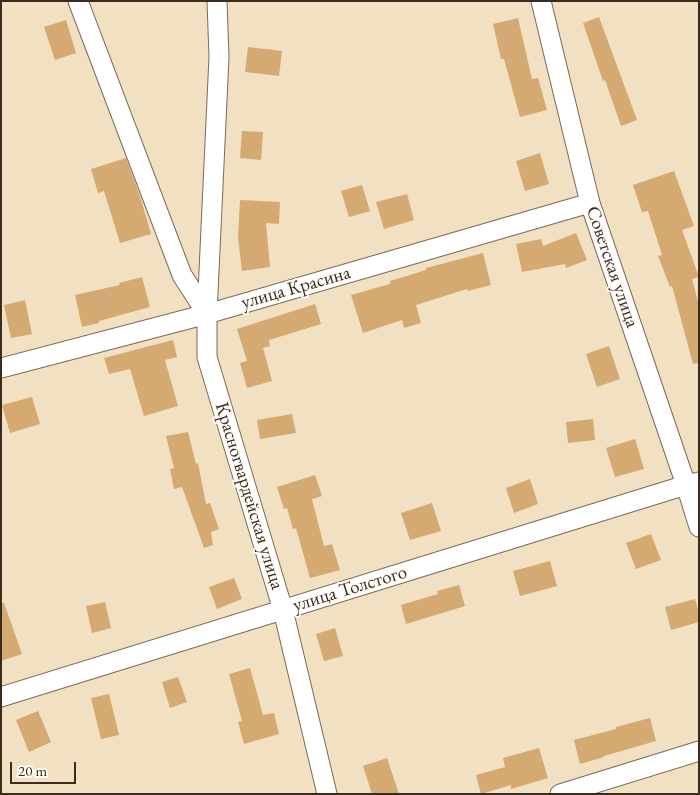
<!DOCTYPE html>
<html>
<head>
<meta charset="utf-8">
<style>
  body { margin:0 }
  #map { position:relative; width:700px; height:795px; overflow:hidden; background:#f1e0c2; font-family:"EB Garamond",serif }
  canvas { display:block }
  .frame { position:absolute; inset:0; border:2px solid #3b2a1e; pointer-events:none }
  .scale { position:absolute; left:10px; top:762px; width:66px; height:22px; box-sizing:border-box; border:2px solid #3b2a1e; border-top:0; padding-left:6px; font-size:15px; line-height:18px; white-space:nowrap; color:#3b2a1e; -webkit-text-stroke:4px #fdfcf7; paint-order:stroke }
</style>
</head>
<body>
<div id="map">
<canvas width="700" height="795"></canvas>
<div class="frame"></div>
<div class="scale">20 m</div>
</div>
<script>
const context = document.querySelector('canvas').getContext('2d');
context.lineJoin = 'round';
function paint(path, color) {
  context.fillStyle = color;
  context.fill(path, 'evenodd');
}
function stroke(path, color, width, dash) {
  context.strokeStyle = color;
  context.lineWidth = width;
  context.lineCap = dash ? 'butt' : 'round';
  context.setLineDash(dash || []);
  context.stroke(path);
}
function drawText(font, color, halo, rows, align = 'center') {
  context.font = font + ' "EB Garamond",serif';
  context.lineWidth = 4;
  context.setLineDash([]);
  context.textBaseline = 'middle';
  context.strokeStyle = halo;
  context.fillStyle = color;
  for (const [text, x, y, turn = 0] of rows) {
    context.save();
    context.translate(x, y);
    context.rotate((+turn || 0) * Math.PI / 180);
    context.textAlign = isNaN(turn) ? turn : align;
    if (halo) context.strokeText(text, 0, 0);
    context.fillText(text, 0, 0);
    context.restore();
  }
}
const building = new Path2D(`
  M 599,17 L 637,120 L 621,126 L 605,80 L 603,81 L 583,23 Z
  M 518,18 L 532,79 L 538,78 L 547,110 L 520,117 L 504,59 L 501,59 L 493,24 Z
  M 66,20 L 76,53 L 55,60 L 44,27 Z
  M 248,47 L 282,51 L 279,76 L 245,72 Z
  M 242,131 L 263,132 L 261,160 L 240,158 Z
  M 540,153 L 549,184 L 525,191 L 516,161 Z
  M 126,158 L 140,196 L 151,234 L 120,243 L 104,191 L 98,193 L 91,169 Z
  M 674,171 L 694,226 L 682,230 L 699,277 L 692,279 L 699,305 L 699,363 L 693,364 L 672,286 L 670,287 L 658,256 L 662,255 L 648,211 L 642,212 L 633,185 Z
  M 362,185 L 370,211 L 349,217 L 341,191 Z
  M 407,194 L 414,220 L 384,229 L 376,202 Z
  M 240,200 L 280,202 L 279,224 L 266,223 L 270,267 L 242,271 L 238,237 Z
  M 576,233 L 587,260 L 566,268 L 565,264 L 522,272 L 516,244 L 541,239 L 543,246 Z
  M 483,253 L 491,285 L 468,291 L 467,289 L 416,305 L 421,323 L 404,328 L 402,320 L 363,333 L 351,295 L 390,284 L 390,281 L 426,270 L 426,268 Z
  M 142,277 L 150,307 L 99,321 L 99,323 L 82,327 L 75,295 L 120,285 L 119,283 Z
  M 25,300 L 32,334 L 11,338 L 4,305 Z
  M 315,304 L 321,324 L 269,340 L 270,346 L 263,348 L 272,381 L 247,388 L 240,363 L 247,361 L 237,329 Z
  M 173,340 L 177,357 L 165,360 L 178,406 L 144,416 L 130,369 L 109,374 L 104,358 Z
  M 609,346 L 620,379 L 597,387 L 586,354 Z
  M 32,397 L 40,424 L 10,433 L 2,405 Z
  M 292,414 L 296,433 L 260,439 L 257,420 Z
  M 593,419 L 595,440 L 568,443 L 566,422 Z
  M 188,432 L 196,464 L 198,463 L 206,504 L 210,503 L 219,529 L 211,532 L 213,545 L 204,548 L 182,487 L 174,489 L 170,469 L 174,468 L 166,436 Z
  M 635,439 L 644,469 L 615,477 L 606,448 Z
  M 315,475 L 322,496 L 312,499 L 324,546 L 332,544 L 340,570 L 310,578 L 296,528 L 293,529 L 287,508 L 284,509 L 277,487 Z
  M 530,479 L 538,504 L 514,513 L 506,488 Z
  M 432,503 L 441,531 L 410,540 L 401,513 Z
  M 651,534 L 661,560 L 636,569 L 626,543 Z
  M 550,561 L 557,586 L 520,596 L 513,571 Z
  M 234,578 L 242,599 L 217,609 L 209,587 Z
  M 459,585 L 465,606 L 406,624 L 401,605 L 438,594 L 437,591 Z
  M 695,599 L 699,613 L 699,622 L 671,630 L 665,607 Z
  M 105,602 L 111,628 L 92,633 L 86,606 Z
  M 1,603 L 4,603 L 22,654 L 1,661 Z
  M 335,628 L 343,656 L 324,661 L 316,634 Z
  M 250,668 L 263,715 L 274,713 L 279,734 L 244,744 L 238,722 L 242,721 L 229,674 Z
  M 178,677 L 187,702 L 170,708 L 162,682 Z
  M 109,694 L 119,735 L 101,739 L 91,698 Z
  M 38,711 L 51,742 L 29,752 L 16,720 Z
  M 650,718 L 656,741 L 604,756 L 604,757 L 580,764 L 574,740 L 616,729 L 616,727 Z
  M 539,748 L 548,778 L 511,789 L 511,785 L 481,794 L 476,775 L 505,767 L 503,758 Z
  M 387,758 L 399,794 L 372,794 L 363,766 Z`);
const street = new Path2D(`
  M 78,1 L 182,275 L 207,314
  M 217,1 L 219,57 L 207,314 L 207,357 L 283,610 L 327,794
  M 541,1 L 590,203 L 686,485 L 699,527
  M 1,368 L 207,314 L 590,203
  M 1,697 L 686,485 L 699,482
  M 560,794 L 699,751`);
const streetNames = [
  ["Советская улица",612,267,71],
  ["улица Красина",296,288,-16],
  ["Красногвардейская улица",249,496,73],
  ["улица Толстого",350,589,-17]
];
paint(building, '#d5a972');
stroke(street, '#7b6a57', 21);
stroke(street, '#fff', 19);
drawText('19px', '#3b2a1e', '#fdfcf7', streetNames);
</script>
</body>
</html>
